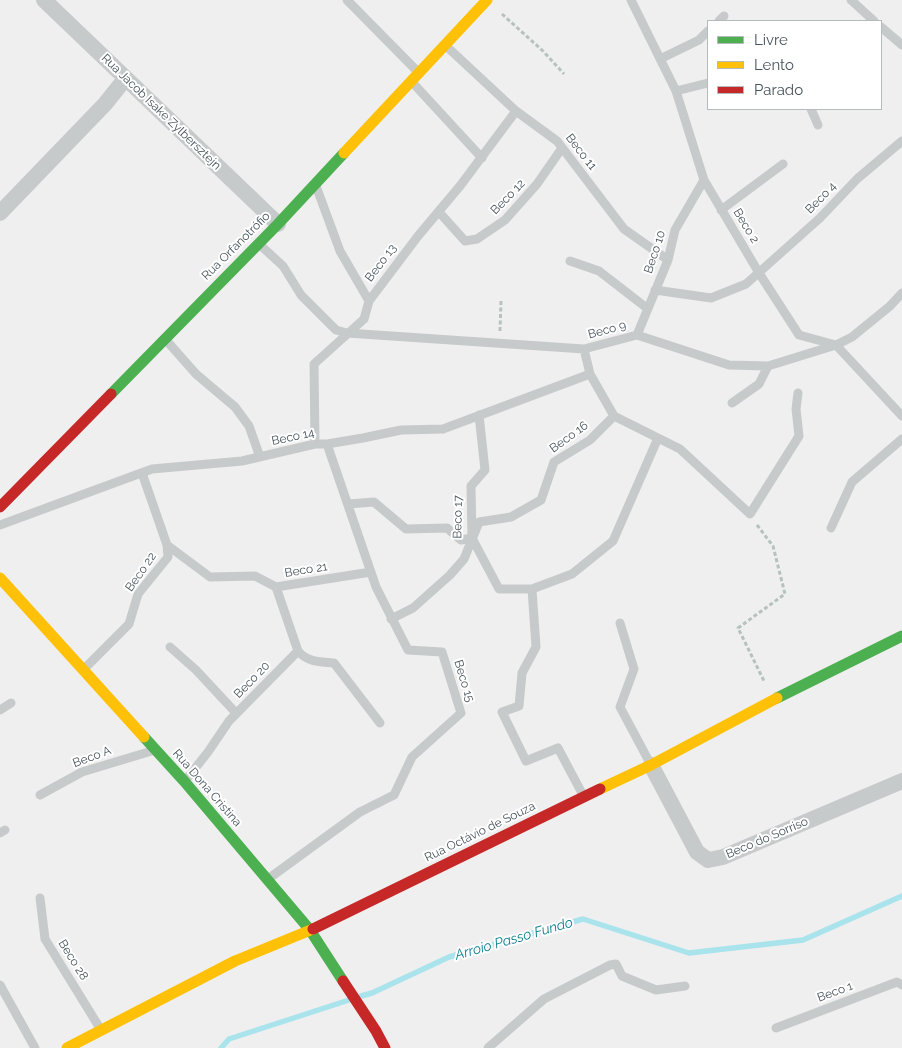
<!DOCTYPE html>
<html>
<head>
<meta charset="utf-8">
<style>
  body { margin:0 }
  #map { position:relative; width:902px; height:1048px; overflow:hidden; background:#f0efef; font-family:Raleway,sans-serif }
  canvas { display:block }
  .legend { position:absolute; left:707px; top:20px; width:175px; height:90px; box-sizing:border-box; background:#fff; border:1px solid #b5babd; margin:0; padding:6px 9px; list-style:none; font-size:15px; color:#46535b }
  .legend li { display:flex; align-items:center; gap:10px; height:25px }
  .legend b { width:25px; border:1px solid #b5babd }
</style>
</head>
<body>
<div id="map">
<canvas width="902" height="1048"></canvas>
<ul class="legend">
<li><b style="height:6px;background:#4caf50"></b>Livre</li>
<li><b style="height:6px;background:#ffc107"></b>Lento</li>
<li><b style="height:6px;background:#c62828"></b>Parado</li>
</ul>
</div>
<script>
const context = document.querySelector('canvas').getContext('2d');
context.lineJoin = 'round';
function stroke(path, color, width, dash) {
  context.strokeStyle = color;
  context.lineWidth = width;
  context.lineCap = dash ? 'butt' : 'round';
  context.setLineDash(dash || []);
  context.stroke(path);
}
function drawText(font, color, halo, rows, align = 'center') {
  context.font = font + ' Raleway,sans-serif';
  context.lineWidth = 4;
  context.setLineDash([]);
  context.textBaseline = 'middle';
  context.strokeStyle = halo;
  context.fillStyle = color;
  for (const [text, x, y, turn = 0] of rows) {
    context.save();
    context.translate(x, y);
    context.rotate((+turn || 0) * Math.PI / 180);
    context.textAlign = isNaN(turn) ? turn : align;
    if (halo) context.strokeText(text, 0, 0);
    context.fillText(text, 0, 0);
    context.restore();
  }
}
const stream = new Path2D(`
  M 361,996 L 372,993 L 449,957 L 583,919 L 689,953 L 803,940 L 902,896
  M 221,1048 L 229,1039 L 349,1000`);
const path = new Path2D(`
  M 502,14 L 543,51 L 564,74
  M 500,331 L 501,301
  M 757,525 L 773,546 L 785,594 L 738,628 L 764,681`);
const lane = new Path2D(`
  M 347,0 L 419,73
  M 631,0 L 676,91 L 704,180 L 759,273 L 799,335 L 836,345 L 902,416
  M 851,0 L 874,21
  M 719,21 L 724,16
  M 881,27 L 902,45
  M 445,45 L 516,111 L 557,141 L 624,229 L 668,260
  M 660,59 L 699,40 L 708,31
  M 412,82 L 482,158
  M 676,91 L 708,83
  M 811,109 L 818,125
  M 316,186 L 340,251 L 369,301
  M 721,210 L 783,164
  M 439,212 L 465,241 L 477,239 L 505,220 L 537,184 L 562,148
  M 259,244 L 283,266 L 301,295 L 336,330 L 347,333 L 584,349 L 637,335 L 729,365 L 768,366 L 836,345 L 852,337 L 890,306 L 902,293
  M 570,261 L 599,271 L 648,309
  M 655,290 L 711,298 L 746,284 L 820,218 L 857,179 L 902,141
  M 637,335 L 668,260 L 675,230 L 704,180
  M 166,340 L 196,374 L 235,407 L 249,426 L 260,457
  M 584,349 L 590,374 L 614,416 L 680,449 L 750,514 L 799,436 L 796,409 L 798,393
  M 732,403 L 759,384 L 768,366
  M 479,415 L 485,470 L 471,486 L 472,538 L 499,589 L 532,589 L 572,574 L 613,541 L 658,438
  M 315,444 L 314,364 L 364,319 L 369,301 L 418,236 L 460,186 L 516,111
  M 348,504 L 374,502 L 406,529 L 447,528 L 461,540 L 472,538
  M 0,525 L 152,469 L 242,461 L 315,444 L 327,444 L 363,438 L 401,430 L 443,429 L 590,374
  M 831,528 L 852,482 L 902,439
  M 167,545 L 210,577 L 255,576 L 276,587 L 371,572
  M 532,589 L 536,647 L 522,673 L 519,706 L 502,712 L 526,761 L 558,748 L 584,797
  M 391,619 L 413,608 L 450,575 L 464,559 L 479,522 L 511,517 L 541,500 L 554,462 L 590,440 L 614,416
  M 620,623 L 634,669 L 620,707 L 651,765
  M 170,647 L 196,670 L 236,713
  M 298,651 C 307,662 320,662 334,663 L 380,723
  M 83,670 L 129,624 L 138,594 L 168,557 L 167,545 L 142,473
  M 0,710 L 11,703
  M 185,781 L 208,752 L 229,721 L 298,651 L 276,587
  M 40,795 L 82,772 L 155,750
  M 0,833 L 5,830
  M 268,879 L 360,812 L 394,795 L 412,757 L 461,713 L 442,652 L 408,650 L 376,587 L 327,444
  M 40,898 L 45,939 L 101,1030
  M 0,985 L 35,1048
  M 776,1028 L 897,982 L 902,985
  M 488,1048 L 544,999 L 610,965 L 616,964 L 622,976 L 656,990 L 685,986`);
const street = new Path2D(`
  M 44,0 L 278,224
  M 0,213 L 105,104 L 125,79
  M 651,765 L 697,852 L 708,860 L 723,857 L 902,781`);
const fast = new Path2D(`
  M 111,394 L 278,224 L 344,153
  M 777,698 L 902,636
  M 144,737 L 184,781 L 310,930 L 343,981`);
const slow = new Path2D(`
  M 344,153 L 487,0
  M 0,578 L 144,737
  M 600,789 L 651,765 L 777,698
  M 67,1048 L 235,961 L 313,929`);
const jam = new Path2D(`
  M 0,507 L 111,394
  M 313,929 L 600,789
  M 343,981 L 376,1031 L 385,1048`);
const streetNames = [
  ["Rua Jacob Isake Zylbersztejn",161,112,44],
  ["Beco 11",581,152,52],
  ["Beco 12",508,197,-46],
  ["Beco 4",821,198,-46],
  ["Beco 2",746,226,59],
  ["Rua Orfanotrófio",236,246,-45],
  ["Beco 10",655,252,-72],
  ["Beco 13",381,263,-53],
  ["Beco 9",607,330,-15],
  ["Beco 14",293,437,-12],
  ["Beco 16",569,437,-36],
  ["Beco 17",458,517,-89],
  ["Beco 21",306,570,-9],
  ["Beco 22",141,572,-55],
  ["Beco 20",252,680,-46],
  ["Beco 15",464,681,73],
  ["Beco A",92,757,-20],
  ["Rua Dona Cristina",207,788,49],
  ["Rua Octávio de Souza",480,832,-26],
  ["Beco do Sorriso",767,838,-23],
  ["Beco 28",73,960,58],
  ["Beco 1",835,992,-20]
];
const waterNames = [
  ["Arroio Passo Fundo",514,939,-16]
];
stroke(stream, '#a9e3ec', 5.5);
stroke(path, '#b5c2bd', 3, [4, 2.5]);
stroke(lane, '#c7cacb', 9);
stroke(street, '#c7cacb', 16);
stroke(fast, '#4caf50', 11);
stroke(slow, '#ffc107', 11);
stroke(jam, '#c62828', 11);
drawText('12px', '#46535b', '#fff', streetNames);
drawText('italic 14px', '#0e8090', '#fff', waterNames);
</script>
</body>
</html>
